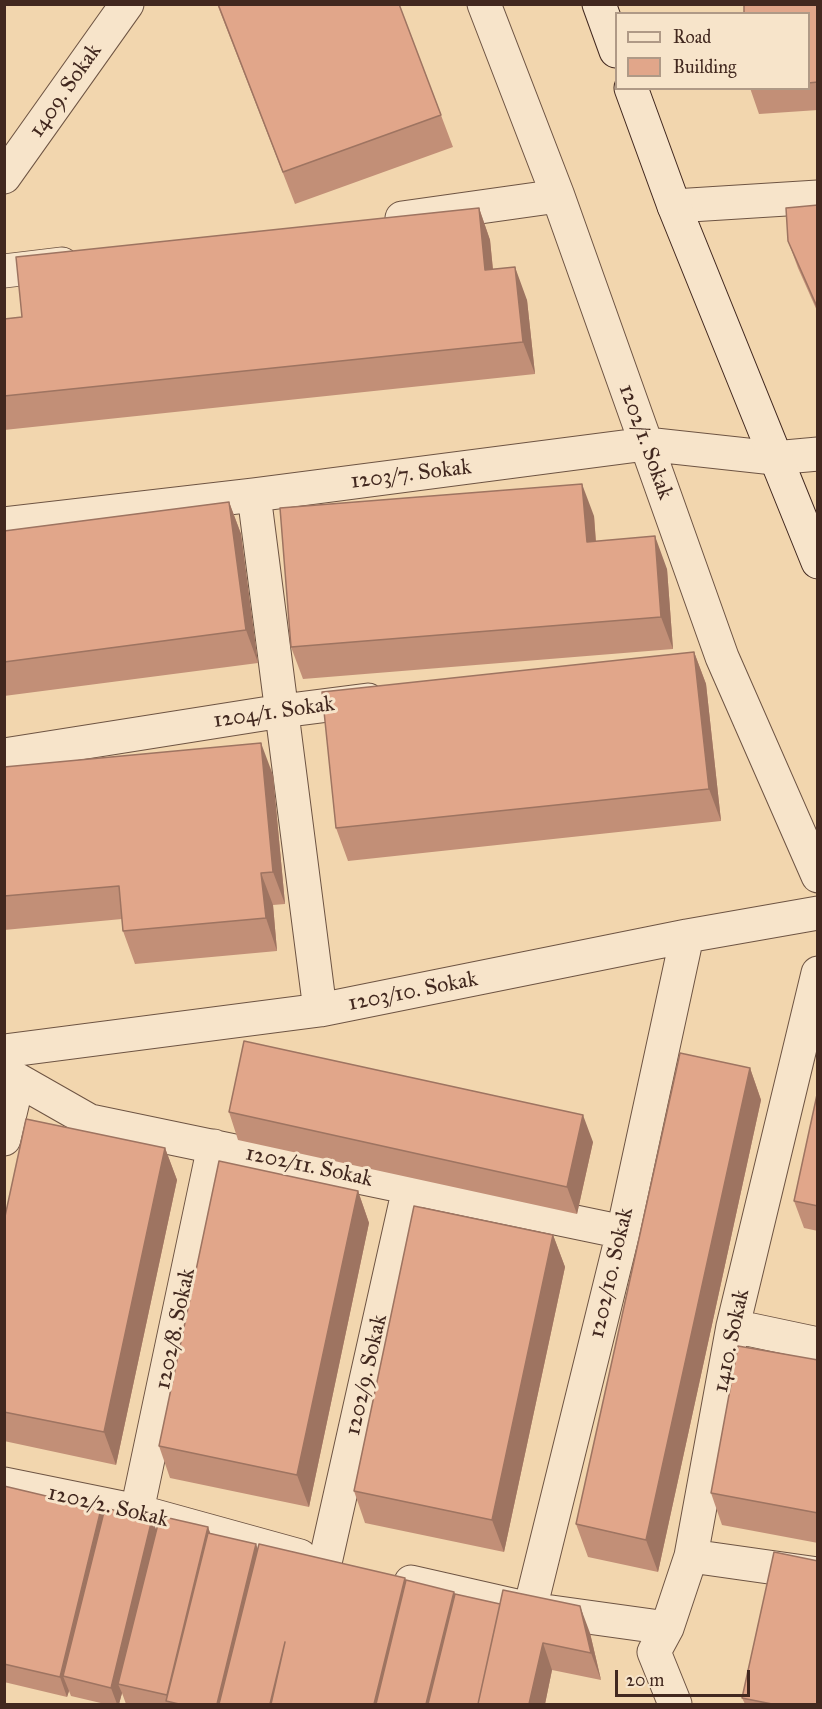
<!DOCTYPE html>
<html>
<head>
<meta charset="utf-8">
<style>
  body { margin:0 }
  #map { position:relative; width:822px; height:1709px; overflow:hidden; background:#f2d6ae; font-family:"IM FELL Great Primer",serif }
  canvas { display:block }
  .frame { position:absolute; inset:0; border:6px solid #42281f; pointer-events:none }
  .legend { position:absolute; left:615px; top:12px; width:195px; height:78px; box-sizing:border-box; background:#f7e4ca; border:2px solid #af9986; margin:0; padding:8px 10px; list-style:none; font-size:18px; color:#42281f }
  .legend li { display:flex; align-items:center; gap:12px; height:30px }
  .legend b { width:30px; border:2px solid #af9986 }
  .scale { position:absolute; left:615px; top:1670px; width:135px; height:27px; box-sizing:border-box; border:3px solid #42281f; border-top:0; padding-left:8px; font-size:18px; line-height:21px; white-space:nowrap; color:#42281f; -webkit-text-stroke:4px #f7e4ca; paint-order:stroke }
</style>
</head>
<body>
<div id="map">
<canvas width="822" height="1709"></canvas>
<div class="frame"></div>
<ul class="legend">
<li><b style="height:8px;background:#f7e4ca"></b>Road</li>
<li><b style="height:16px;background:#e1a68a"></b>Building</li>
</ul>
<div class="scale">20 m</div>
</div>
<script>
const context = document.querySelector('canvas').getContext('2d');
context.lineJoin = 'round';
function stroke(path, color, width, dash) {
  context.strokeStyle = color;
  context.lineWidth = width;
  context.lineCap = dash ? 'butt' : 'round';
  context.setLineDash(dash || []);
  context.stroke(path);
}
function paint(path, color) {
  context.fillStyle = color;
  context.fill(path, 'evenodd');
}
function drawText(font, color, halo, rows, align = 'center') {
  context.font = font + ' "IM FELL Great Primer",serif';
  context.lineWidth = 6;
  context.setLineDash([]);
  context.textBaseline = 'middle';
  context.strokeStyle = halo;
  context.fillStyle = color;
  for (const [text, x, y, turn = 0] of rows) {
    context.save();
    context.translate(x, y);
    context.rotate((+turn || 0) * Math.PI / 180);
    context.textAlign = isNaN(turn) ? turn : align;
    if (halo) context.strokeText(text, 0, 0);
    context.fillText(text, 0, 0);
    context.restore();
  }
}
const street = new Path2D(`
  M 484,4 L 558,196 L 722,657 L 818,876
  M 4,177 L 127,4
  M 674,206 L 818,197
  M 402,218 L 558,196
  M 4,271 L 62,264
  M 254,495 L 320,1010
  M 4,524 L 254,495 L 646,444 L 774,458 L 818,454
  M 4,755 L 282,711 L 368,700
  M 4,1051 L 320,1010 L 687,936 L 818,913
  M 4,1076 L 18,1080 L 90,1121 L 623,1232
  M 4,1139 L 18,1080
  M 733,1326 L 818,1344
  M 4,1484 L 137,1511 L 300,1556
  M 137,1511 L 214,1146
  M 691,1556 L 818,1574
  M 325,1563 L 409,1188
  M 411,1582 L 530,1609 L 667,1628
  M 530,1609 L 623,1232 L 687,936
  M 675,1704 L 654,1652 L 667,1628 L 691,1556 L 733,1326 L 818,973`);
const secondary = new Path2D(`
  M 599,4 L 616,51
  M 631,88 L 674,206 L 818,562`);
const wall = new Path2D(`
  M 217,4 L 399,4 L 453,147 L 295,204 Z
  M 818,4 L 818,110 L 759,114 L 750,88 L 808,88 L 808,14 Z
  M 818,205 L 818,313 L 798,268 L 788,241 Z
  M 479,208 L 490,240 L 493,269 L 527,300 L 535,374 L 4,430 L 4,319 L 22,317 Z
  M 229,502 L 241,534 L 258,663 L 4,696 L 4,531 Z
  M 594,516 L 596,541 L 667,569 L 673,649 L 303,679 L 291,647 Z
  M 694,652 L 706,684 L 721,821 L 348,861 L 336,828 Z
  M 4,767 L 273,775 L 285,904 L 273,905 L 277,951 L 135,964 L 123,931 L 122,919 L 4,930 Z
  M 750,1068 L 761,1100 L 658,1572 L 588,1557 L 576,1524 Z
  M 818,1090 L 818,1231 L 804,1228 L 794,1201 Z
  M 229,1112 L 593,1142 L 577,1214 L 238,1140 Z
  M 165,1148 L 177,1180 L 116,1465 L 4,1441 L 4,1221 Z
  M 358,1191 L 369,1223 L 309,1507 L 170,1478 L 159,1446 Z
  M 553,1235 L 565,1267 L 504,1552 L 365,1523 L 354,1491 Z
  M 818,1360 L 818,1543 L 722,1525 L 711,1493 Z
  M 4,1486 L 156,1530 L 208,1527 L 210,1533 L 257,1549 L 454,1592 L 455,1595 L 590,1633 L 601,1680 L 552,1670 L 545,1704 L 126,1704 L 122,1693 L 119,1704 L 105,1704 L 71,1696 L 69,1691 L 67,1697 L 4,1682 Z
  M 742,1698 L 818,1704 L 745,1704 Z`);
const shadedWall = new Path2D(`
  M 479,208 L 490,240 L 496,302 L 485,270 Z
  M 515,267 L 527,300 L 535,374 L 523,342 Z
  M 582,484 L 594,516 L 598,574 L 587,542 Z
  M 229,502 L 241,534 L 258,663 L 246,630 Z
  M 655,536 L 667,569 L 673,649 L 661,617 Z
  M 694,652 L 706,684 L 721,821 L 709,789 Z
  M 261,743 L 273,775 L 285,904 L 273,872 Z
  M 261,873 L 273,905 L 277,951 L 266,918 Z
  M 750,1068 L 761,1100 L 658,1572 L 646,1540 Z
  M 583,1115 L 593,1142 L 577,1214 L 567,1187 Z
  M 165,1148 L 177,1180 L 116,1465 L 104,1432 Z
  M 358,1191 L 369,1223 L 309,1507 L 297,1475 Z
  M 553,1235 L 565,1267 L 504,1552 L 492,1520 Z
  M 101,1509 L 109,1528 L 63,1676 L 69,1691 L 67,1697 L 60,1677 Z
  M 152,1519 L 160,1539 L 118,1684 L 122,1693 L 119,1704 L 117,1704 L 111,1688 Z
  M 208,1527 L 215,1547 L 169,1702 L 167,1695 Z
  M 256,1544 L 263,1564 L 229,1704 L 217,1704 Z
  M 405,1578 L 412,1598 L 386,1704 L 374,1704 Z
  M 454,1592 L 461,1611 L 438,1704 L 426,1704 Z
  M 580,1606 L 590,1633 L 601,1680 L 591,1653 Z
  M 543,1643 L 552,1670 L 545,1704 L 529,1704 Z`);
const building = new Path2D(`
  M 218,4 L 399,4 L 441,115 L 283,172 Z
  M 744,4 L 818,4 L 818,82 L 808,83 L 808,14 L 744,14 Z
  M 818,205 L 818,309 L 788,241 L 786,208 Z
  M 479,208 L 485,270 L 515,267 L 523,342 L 4,396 L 4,319 L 22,317 L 16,257 Z
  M 582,484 L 587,542 L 655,536 L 661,617 L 291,647 L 280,508 Z
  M 229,502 L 246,630 L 4,662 L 4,531 Z
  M 694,652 L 709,789 L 336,828 L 322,692 Z
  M 261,743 L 273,872 L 261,873 L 266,918 L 123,931 L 119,886 L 4,896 L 4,767 Z
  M 244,1041 L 583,1115 L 567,1187 L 229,1112 Z
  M 680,1053 L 750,1068 L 646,1540 L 576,1524 Z
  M 818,1090 L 818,1206 L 794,1201 Z
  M 26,1119 L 165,1148 L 104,1432 L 4,1412 L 4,1221 Z
  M 219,1161 L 358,1191 L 297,1475 L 159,1446 Z
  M 414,1206 L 553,1235 L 492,1520 L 354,1491 Z
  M 738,1346 L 818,1360 L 818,1513 L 711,1493 Z
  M 4,1486 L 101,1509 L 60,1677 L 4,1664 Z
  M 105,1508 L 152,1519 L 111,1688 L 63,1676 Z
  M 160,1516 L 208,1527 L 167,1695 L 118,1684 Z
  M 208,1533 L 256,1544 L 217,1704 L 179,1704 L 166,1701 Z
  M 259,1544 L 405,1578 L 374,1704 L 271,1704 L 285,1642 L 270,1704 L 219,1704 Z
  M 774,1552 L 818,1561 L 818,1704 L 772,1704 L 742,1698 Z
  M 406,1580 L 454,1592 L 426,1704 L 376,1704 Z
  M 503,1590 L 580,1606 L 591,1653 L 543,1643 L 529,1704 L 478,1704 Z
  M 455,1594 L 500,1604 L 478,1704 L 428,1704 Z`);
const streetNames = [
  ["1409. Sokak",66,91,-55],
  ["1202/1. Sokak",645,442,70],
  ["1203/7. Sokak",411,475,-7],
  ["1204/1. Sokak",274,713,-8],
  ["1203/10. Sokak",413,992,-11],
  ["1202/11. Sokak",309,1167,12],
  ["1202/10. Sokak",612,1273,-77],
  ["1202/8. Sokak",176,1329,-78],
  ["1410. Sokak",732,1341,-78],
  ["1202/9. Sokak",367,1375,-77],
  ["1202/2. Sokak",108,1507,13]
];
stroke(street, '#6e5443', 35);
stroke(secondary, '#42281f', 35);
stroke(street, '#f7e4ca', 33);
stroke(secondary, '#f7e4ca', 33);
paint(wall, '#c28f77');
paint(shadedWall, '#9e7461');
paint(building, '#e1a68a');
stroke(building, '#9e7461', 1.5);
drawText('22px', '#42281f', '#f7e4ca', streetNames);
</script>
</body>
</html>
